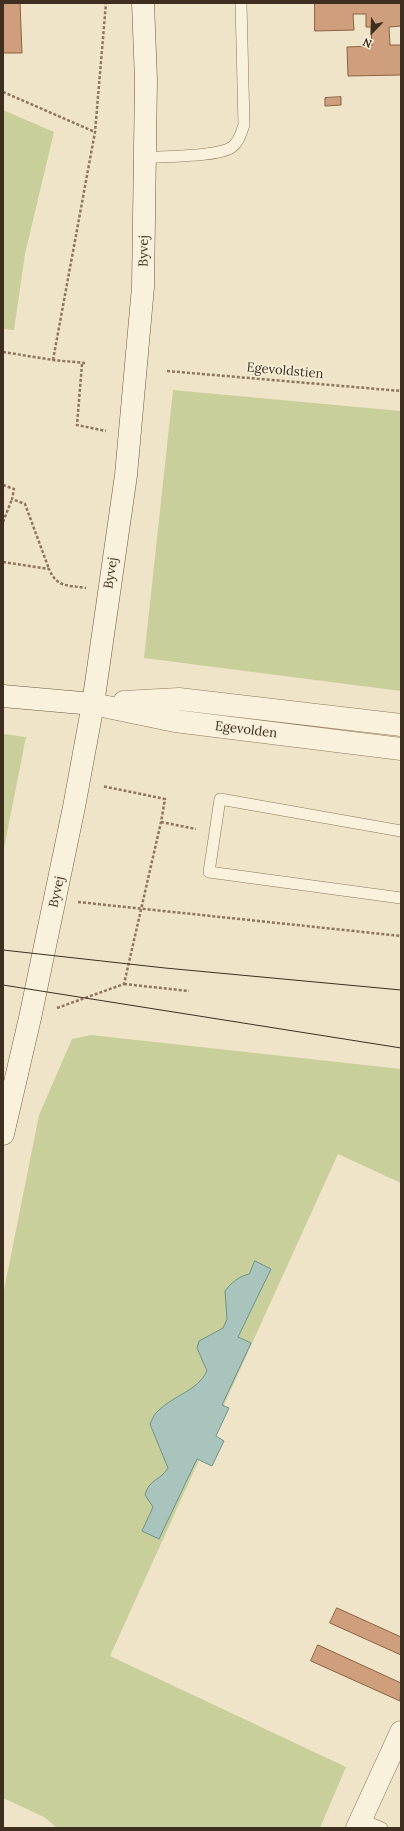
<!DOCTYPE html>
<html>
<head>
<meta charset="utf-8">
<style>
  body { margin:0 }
  #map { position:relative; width:404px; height:1831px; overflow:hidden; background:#f0e4c8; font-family:Lora,serif }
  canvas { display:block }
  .frame { position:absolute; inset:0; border:4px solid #3d2e20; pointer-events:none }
  .north { position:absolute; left:352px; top:12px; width:40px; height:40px; -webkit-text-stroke:3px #f7eed8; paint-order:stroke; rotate:203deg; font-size:11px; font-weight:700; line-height:16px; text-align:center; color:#3d2e20 }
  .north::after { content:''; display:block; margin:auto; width:14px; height:18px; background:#3d2e20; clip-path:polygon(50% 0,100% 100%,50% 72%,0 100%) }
</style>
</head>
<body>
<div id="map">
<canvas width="404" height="1831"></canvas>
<div class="frame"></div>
<div class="north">N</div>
</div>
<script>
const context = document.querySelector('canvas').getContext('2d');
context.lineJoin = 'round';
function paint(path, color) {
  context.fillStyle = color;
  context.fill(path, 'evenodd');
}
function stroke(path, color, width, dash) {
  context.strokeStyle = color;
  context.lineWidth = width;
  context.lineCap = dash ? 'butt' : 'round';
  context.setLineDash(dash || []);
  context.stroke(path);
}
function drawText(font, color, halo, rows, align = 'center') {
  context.font = font + ' Lora,serif';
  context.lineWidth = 3;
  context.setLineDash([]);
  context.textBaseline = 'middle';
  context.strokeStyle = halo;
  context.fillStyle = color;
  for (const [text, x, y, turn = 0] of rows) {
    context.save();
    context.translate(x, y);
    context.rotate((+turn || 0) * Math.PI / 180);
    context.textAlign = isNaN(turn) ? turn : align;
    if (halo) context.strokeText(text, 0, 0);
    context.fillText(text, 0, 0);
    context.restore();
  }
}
const green = new Path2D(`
  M 3,110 L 54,132 L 25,254 L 14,330 L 3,329 Z
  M 173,390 L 401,411 L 401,691 L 144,658 Z
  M 3,734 L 26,737 L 3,853 Z
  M 91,1035 L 401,1069 L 401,1183 L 338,1154 L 110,1656 L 346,1767 L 320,1828 L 57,1828 L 44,1817 L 3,1798 L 3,1295 L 39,1115 L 72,1039 Z`);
const water = new Path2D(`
  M 255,1261 L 271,1269 L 238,1337 L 251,1343 L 222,1405 L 229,1408 L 216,1436 L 224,1441 L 212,1466 L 197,1459 L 159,1539 L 142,1531 L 153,1507 L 145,1495 C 149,1479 160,1481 168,1468 L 150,1424 C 152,1420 154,1414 158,1411 C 172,1396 198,1391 207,1371 L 197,1348 L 199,1341 L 223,1328 L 227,1319 L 225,1291 C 232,1282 238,1277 249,1274 Z`);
const building = new Path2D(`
  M 3,3 L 20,3 L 22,53 L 3,53 Z
  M 315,3 L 401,3 L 401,26 L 389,27 L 390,45 L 401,45 L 401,75 L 348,76 L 347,47 L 372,46 L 371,27 L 366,27 L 366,14 L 353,14 L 354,30 L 315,31 Z
  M 341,97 L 341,105 L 325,106 L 325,98 Z
  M 337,1608 L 401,1637 L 401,1655 L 330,1623 Z
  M 318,1645 L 401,1683 L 400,1701 L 311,1661 Z`);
const path = new Path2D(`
  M 3,92 L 95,132
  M 3,352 L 53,360 L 85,363
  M 53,360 L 95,132 L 106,3
  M 82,364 L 77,425 L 106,431
  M 167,371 L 401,391
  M 3,485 L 14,489 L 12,499 L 25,504 L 49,569
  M 3,522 L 12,499
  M 3,562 L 49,569 C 57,588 68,585 86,588
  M 161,822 L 196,829
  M 78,902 L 401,936
  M 124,984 L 189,991
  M 57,1008 L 124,984 L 161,822 L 165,799 L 102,786`);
const lane = new Path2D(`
  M 145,158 C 165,156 218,157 232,147 C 239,142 241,133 244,125 L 241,3
  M 401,831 L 220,799 L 209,872 L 401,898
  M 361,1819 L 382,1828`);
const street = new Path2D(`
  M 124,702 L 179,699 L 401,725
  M 93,704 L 175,721 L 401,749
  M 357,1828 L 401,1732`);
const secondary = new Path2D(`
  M 3,696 L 93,704
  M 3,1134 L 30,1018 L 74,807 L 93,704 L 126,475 L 143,287 L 146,80 L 143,3`);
const tram = new Path2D(`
  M 3,950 L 165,968 L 401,990
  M 3,985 L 401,1048`);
const streetNames = [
  ["Byvej",144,251,-89],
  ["Egevoldstien",285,371,5],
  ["Byvej",111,573,-81],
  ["Egevolden",246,730,7],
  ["Byvej",57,892,-78]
];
paint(green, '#c9cf9b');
paint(water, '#a9c4bc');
stroke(water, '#6f938a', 1);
paint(building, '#cf9f7d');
stroke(building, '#8d5f41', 1);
stroke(lane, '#8d765c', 12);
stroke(street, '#8d765c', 23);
stroke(secondary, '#6f573f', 23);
stroke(path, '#8d765c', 2.5, [3, 2]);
stroke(lane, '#faf1dc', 11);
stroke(street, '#faf1dc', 22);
stroke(secondary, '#faf1dc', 22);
stroke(tram, '#3d2e20', 1);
drawText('13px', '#3d2e20', '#f7eed8', streetNames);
</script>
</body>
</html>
